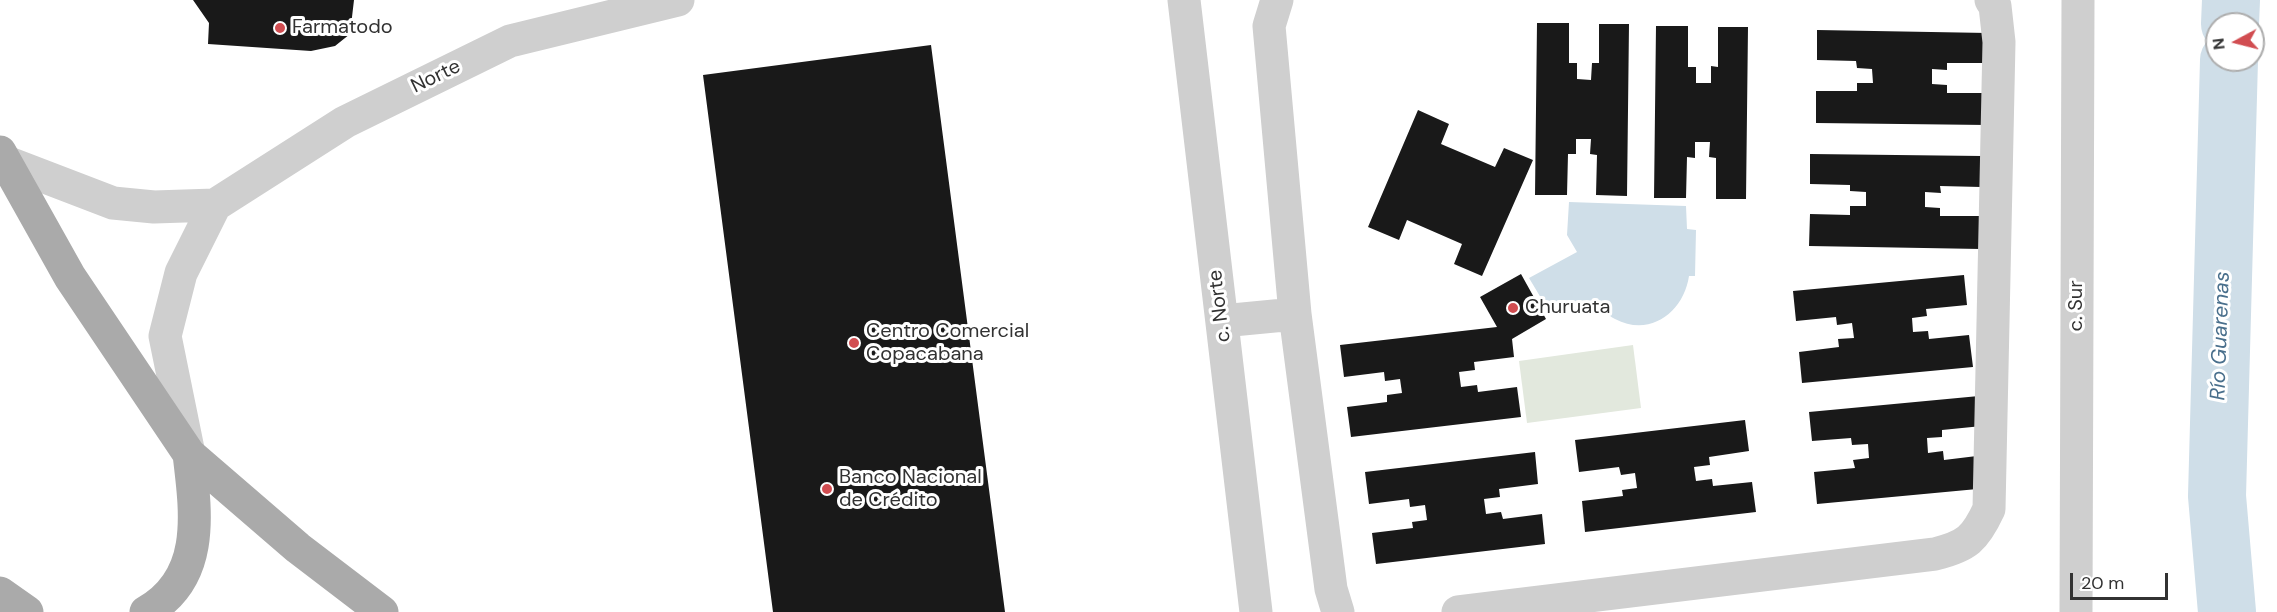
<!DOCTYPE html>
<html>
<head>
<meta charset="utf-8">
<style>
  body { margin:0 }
  #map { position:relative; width:2277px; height:612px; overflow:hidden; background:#fff; font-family:"DM Sans",sans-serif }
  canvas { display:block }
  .north { position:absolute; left:2205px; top:12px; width:60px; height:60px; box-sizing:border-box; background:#fff; border:2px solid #adadad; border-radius:50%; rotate:263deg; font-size:16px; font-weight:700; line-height:24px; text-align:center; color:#323232 }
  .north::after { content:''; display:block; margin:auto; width:21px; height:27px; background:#d14d51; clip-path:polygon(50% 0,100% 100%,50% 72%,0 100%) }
  .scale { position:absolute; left:2070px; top:573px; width:98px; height:27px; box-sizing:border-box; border:3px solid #323232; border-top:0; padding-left:8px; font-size:18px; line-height:21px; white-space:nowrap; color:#323232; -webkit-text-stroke:4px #fff; paint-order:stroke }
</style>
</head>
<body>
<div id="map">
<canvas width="2277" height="612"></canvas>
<div class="north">N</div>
<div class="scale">20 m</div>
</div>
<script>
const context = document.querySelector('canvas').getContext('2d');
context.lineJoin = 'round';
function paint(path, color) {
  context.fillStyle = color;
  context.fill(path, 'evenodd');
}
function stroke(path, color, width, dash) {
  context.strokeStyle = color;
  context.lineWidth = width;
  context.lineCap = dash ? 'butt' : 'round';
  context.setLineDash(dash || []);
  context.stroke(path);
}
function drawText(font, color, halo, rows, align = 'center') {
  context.font = font + ' "DM Sans",sans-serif';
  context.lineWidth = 6;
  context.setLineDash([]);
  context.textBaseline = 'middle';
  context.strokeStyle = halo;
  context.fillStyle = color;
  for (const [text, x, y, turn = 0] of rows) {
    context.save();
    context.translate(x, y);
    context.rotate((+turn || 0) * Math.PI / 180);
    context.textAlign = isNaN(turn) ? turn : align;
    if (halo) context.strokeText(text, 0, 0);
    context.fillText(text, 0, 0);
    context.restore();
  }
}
const green = new Path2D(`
  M 1633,345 L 1641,408 L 1527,423 L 1519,361 Z`);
const water = new Path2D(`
  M 1569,202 L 1686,206 L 1687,229 L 1696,230 L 1695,276 L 1689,276 C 1684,311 1651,338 1615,319 C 1606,315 1600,303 1589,301 C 1575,298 1562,307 1550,313 L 1529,278 L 1577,252 L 1567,235 Z`);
const river = new Path2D(`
  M 2230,24 L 2231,0
  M 2227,612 L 2217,496 L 2229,60`);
const building = new Path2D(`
  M 193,0 L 354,0 L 350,34 L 335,46 L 311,51 L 208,44 L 209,23 Z
  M 1537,23 L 1569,23 L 1569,63 L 1577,63 L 1577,79 L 1591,80 L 1592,63 L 1599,63 L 1599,24 L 1629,24 L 1627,196 L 1596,195 L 1597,155 L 1590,154 L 1591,139 L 1576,139 L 1576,154 L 1568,154 L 1567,195 L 1535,195 Z
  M 1656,26 L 1688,26 L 1688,67 L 1696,67 L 1696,83 L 1711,83 L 1711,66 L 1718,67 L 1718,27 L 1748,27 L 1746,199 L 1716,199 L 1716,158 L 1709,157 L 1710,142 L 1695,142 L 1695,158 L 1687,157 L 1686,198 L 1654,198 Z
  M 1817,30 L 1988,33 L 1988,63 L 1947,63 L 1947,70 L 1932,69 L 1932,84 L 1947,85 L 1947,93 L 1988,93 L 1987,125 L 1816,123 L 1816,91 L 1857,91 L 1857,83 L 1873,83 L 1872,69 L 1857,68 L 1856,61 L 1817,60 Z
  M 931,45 L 1005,612 L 773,612 L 703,75 Z
  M 1418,110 L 1449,124 L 1441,144 L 1495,167 L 1504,148 L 1533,160 L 1482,276 L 1454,264 L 1462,244 L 1407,220 L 1399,240 L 1368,227 Z
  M 1810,154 L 1982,156 L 1981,187 L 1940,186 L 1941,193 L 1925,192 L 1925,207 L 1940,208 L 1940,216 L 1981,216 L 1981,249 L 1809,246 L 1810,214 L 1850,215 L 1850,206 L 1866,206 L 1866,192 L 1850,191 L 1850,185 L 1810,184 Z
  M 1521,274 L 1546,319 L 1512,339 L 1514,357 L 1474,362 L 1475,370 L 1459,372 L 1461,387 L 1477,385 L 1478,392 L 1517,387 L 1521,417 L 1351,437 L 1347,407 L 1387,402 L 1387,395 L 1402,393 L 1400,379 L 1385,381 L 1384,372 L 1344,377 L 1340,345 L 1497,327 L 1480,297 Z
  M 1964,275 L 1967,305 L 1926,309 L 1927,316 L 1912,318 L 1913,332 L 1928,331 L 1929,339 L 1969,335 L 1973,367 L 1802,383 L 1799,352 L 1839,347 L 1838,339 L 1854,338 L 1852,323 L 1837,325 L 1836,317 L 1796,321 L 1793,291 Z
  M 1979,396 L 1982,426 L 1942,430 L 1942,437 L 1927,438 L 1928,453 L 1943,451 L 1944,460 L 1985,455 L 1988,488 L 1817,504 L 1814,472 L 1855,468 L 1853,460 L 1869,458 L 1868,444 L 1852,445 L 1851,438 L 1812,441 L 1809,412 Z
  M 1745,420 L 1749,451 L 1709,457 L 1710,465 L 1694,467 L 1696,481 L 1712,479 L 1713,486 L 1752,482 L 1756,512 L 1585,532 L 1582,501 L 1623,496 L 1622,490 L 1637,488 L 1635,473 L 1621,475 L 1619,467 L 1579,472 L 1575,440 Z
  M 1535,452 L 1538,484 L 1499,489 L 1500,497 L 1484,499 L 1486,514 L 1501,512 L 1503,519 L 1542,514 L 1545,544 L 1376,564 L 1372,533 L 1413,528 L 1412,522 L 1427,520 L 1425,505 L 1410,507 L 1409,499 L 1369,504 L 1365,472 Z`);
const minor = new Path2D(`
  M 1184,0 L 1256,612
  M 1277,0 L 1269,26 L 1295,314 L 1331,589 L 1338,612
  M 6,162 L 113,203 L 154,207 L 215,205
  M 215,205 L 345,122 L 510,41 L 678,0
  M 1222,321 L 1295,314
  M 189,454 L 165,336 L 181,273 L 215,205
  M 1458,612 L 1935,554 C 1967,546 1975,539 1989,509 L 1999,42 L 1995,6 L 1991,0
  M 2076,612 L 2078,0`);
const major = new Path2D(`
  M 0,152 L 70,277 L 189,454 L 298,548 L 382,612
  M 0,593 L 27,612
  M 146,612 C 206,578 196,513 189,454`);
const markers = [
  [280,28,6,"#d14d51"],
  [1513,308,6,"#d14d51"],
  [854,343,6,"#d14d51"],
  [827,489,6,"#d14d51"]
];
const poiNames = [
  ["Farmatodo",292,28],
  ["Churuata",1525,308],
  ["Centro Comercial",866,332],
  ["Copacabana",866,355],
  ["Banco Nacional",839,478],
  ["de Crédito",839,501]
];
const streetNames = [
  ["Norte",436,77,-26],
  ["c. Norte",1220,306,-97],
  ["c. Sur",2077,306,-90]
];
const waterNames = [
  ["Río Guarenas",2221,336,-88]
];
paint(green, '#e2e8dd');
paint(water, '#cfdee8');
stroke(river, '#cfdee8', 58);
paint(building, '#191919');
stroke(minor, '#cfcfcf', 33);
stroke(major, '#aaa', 33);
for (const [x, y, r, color] of markers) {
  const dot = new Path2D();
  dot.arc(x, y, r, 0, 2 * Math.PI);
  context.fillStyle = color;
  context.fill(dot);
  stroke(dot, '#fff', 2);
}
drawText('20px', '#323232', '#fff', poiNames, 'left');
drawText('20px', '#323232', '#fff', streetNames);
drawText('italic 21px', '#496f8c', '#fff', waterNames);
</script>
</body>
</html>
